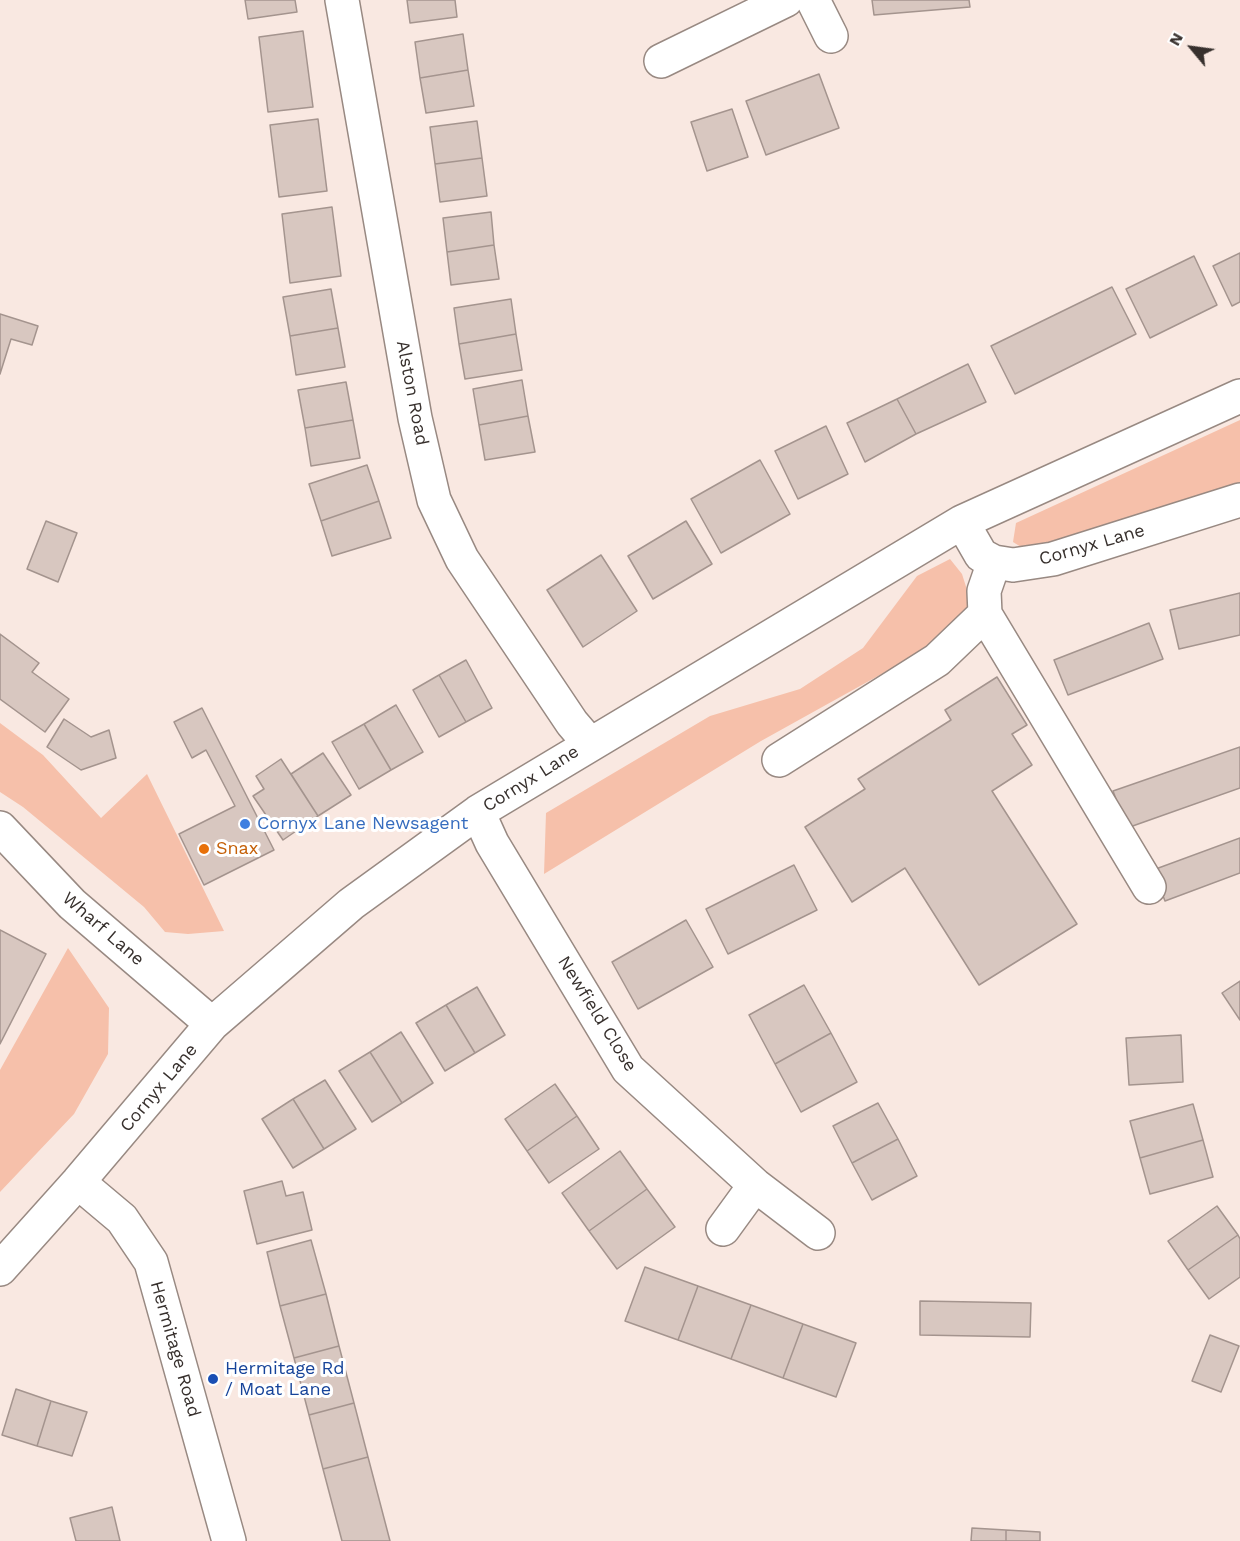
<!DOCTYPE html>
<html>
<head>
<meta charset="utf-8">
<style>
  body { margin:0 }
  #map { position:relative; width:1240px; height:1541px; overflow:hidden; background:#f9e8e1; font-family:"Work Sans",sans-serif }
  canvas { display:block }
  .north { position:absolute; left:1162px; top:18px; width:60px; height:60px; -webkit-text-stroke:4px #fff; paint-order:stroke; rotate:299deg; font-size:16px; font-weight:700; line-height:24px; text-align:center; color:#37302d }
  .north::after { content:''; display:block; margin:auto; width:21px; height:27px; background:#37302d; clip-path:polygon(50% 0,100% 100%,50% 72%,0 100%) }
</style>
</head>
<body>
<div id="map">
<canvas width="1240" height="1541"></canvas>
<div class="north">N</div>
</div>
<script>
const context = document.querySelector('canvas').getContext('2d');
context.lineJoin = 'round';
function paint(path, color) {
  context.fillStyle = color;
  context.fill(path, 'evenodd');
}
function stroke(path, color, width, dash) {
  context.strokeStyle = color;
  context.lineWidth = width;
  context.lineCap = dash ? 'butt' : 'round';
  context.setLineDash(dash || []);
  context.stroke(path);
}
function drawText(font, color, halo, rows, align = 'center') {
  context.font = font + ' "Work Sans",sans-serif';
  context.lineWidth = 6;
  context.setLineDash([]);
  context.textBaseline = 'middle';
  context.strokeStyle = halo;
  context.fillStyle = color;
  for (const [text, x, y, turn = 0] of rows) {
    context.save();
    context.translate(x, y);
    context.rotate((+turn || 0) * Math.PI / 180);
    context.textAlign = isNaN(turn) ? turn : align;
    if (halo) context.strokeText(text, 0, 0);
    context.fillText(text, 0, 0);
    context.restore();
  }
}
const green = new Path2D(`
  M 1240,420 L 1240,485 L 1052,548 L 1021,547 L 1013,542 L 1016,523 Z
  M 950,559 L 962,574 L 977,621 L 761,741 L 544,874 L 546,813 L 710,716 L 800,689 L 863,648 L 917,576 Z
  M 0,723 L 43,755 L 101,818 L 147,774 L 224,931 L 188,934 L 165,932 L 144,907 L 23,807 L 0,792 Z
  M 68,948 L 109,1008 L 108,1054 L 74,1114 L 0,1192 L 0,1070 Z`);
const building = new Path2D(`
  M 245,0 L 295,0 L 297,12 L 248,19 Z
  M 407,0 L 455,0 L 457,17 L 410,23 Z
  M 872,0 L 969,0 L 970,7 L 874,15 Z
  M 303,31 L 313,107 L 268,112 L 259,37 Z
  M 463,34 L 468,70 L 420,78 L 415,42 Z
  M 468,70 L 474,106 L 426,113 L 420,78 Z
  M 819,74 L 839,128 L 766,155 L 746,101 Z
  M 732,109 L 748,157 L 707,171 L 691,122 Z
  M 318,119 L 327,191 L 279,197 L 270,125 Z
  M 477,121 L 482,158 L 435,164 L 430,127 Z
  M 482,158 L 487,196 L 440,202 L 435,164 Z
  M 332,207 L 341,276 L 290,283 L 282,214 Z
  M 491,212 L 494,245 L 447,252 L 443,218 Z
  M 494,245 L 499,279 L 451,285 L 447,252 Z
  M 1240,253 L 1240,302 L 1232,306 L 1213,266 Z
  M 1194,256 L 1217,305 L 1150,338 L 1126,289 Z
  M 1112,287 L 1136,334 L 1015,394 L 991,346 Z
  M 331,289 L 338,328 L 290,336 L 283,297 Z
  M 511,299 L 516,334 L 459,344 L 454,308 Z
  M 0,314 L 38,326 L 32,345 L 11,339 L 0,374 Z
  M 338,328 L 345,367 L 296,375 L 290,336 Z
  M 516,334 L 522,370 L 465,379 L 459,344 Z
  M 968,364 L 986,402 L 916,434 L 897,399 Z
  M 522,380 L 528,416 L 479,425 L 473,389 Z
  M 346,382 L 353,420 L 305,428 L 298,390 Z
  M 897,399 L 916,434 L 865,462 L 847,423 Z
  M 528,416 L 535,452 L 485,460 L 479,425 Z
  M 353,420 L 360,458 L 311,466 L 305,428 Z
  M 826,426 L 848,474 L 798,499 L 775,451 Z
  M 760,460 L 790,514 L 721,553 L 691,499 Z
  M 367,465 L 379,501 L 321,521 L 309,484 Z
  M 379,501 L 391,538 L 332,556 L 321,521 Z
  M 46,521 L 77,533 L 58,582 L 27,569 Z
  M 686,521 L 712,564 L 653,599 L 628,556 Z
  M 601,555 L 637,611 L 583,647 L 547,590 Z
  M 1240,593 L 1240,635 L 1179,649 L 1170,610 Z
  M 1149,623 L 1163,659 L 1068,695 L 1054,660 Z
  M 0,634 L 39,663 L 32,672 L 69,699 L 45,732 L 0,699 Z
  M 466,660 L 492,708 L 466,722 L 439,675 Z
  M 439,675 L 466,722 L 439,737 L 413,690 Z
  M 997,677 L 1027,725 L 1012,734 L 1032,765 L 992,791 L 1077,924 L 979,985 L 905,868 L 852,902 L 805,827 L 865,789 L 858,779 L 951,720 L 945,710 Z
  M 396,705 L 423,752 L 391,770 L 364,724 Z
  M 202,708 L 274,850 L 204,885 L 179,834 L 235,806 L 206,750 L 192,758 L 174,722 Z
  M 64,719 L 91,737 L 109,730 L 116,758 L 81,770 L 47,747 Z
  M 364,724 L 391,770 L 359,789 L 332,742 Z
  M 1240,747 L 1240,788 L 1127,828 L 1113,791 Z
  M 323,753 L 351,795 L 318,816 L 291,774 Z
  M 281,759 L 318,816 L 283,840 L 253,796 L 264,789 L 256,776 Z
  M 1240,838 L 1240,873 L 1165,901 L 1153,870 Z
  M 794,865 L 817,910 L 728,954 L 706,909 Z
  M 686,920 L 713,967 L 638,1009 L 612,962 Z
  M 0,930 L 46,954 L 0,1044 Z
  M 1240,981 L 1240,1020 L 1222,993 Z
  M 804,985 L 831,1033 L 775,1064 L 749,1015 Z
  M 477,987 L 505,1035 L 475,1053 L 446,1005 Z
  M 446,1005 L 475,1053 L 445,1071 L 416,1023 Z
  M 401,1032 L 433,1083 L 402,1103 L 370,1052 Z
  M 831,1033 L 857,1082 L 801,1112 L 775,1064 Z
  M 1181,1035 L 1183,1082 L 1129,1085 L 1126,1038 Z
  M 370,1052 L 402,1103 L 372,1122 L 339,1071 Z
  M 325,1080 L 356,1129 L 324,1149 L 293,1099 Z
  M 555,1084 L 577,1116 L 527,1151 L 505,1119 Z
  M 293,1099 L 324,1149 L 293,1168 L 262,1119 Z
  M 878,1103 L 898,1139 L 852,1163 L 833,1126 Z
  M 1193,1104 L 1203,1140 L 1140,1158 L 1130,1121 Z
  M 577,1116 L 599,1149 L 549,1183 L 527,1151 Z
  M 898,1139 L 917,1176 L 872,1200 L 852,1163 Z
  M 1203,1140 L 1213,1177 L 1150,1194 L 1140,1158 Z
  M 620,1151 L 647,1189 L 589,1231 L 562,1193 Z
  M 282,1181 L 286,1196 L 303,1192 L 312,1230 L 257,1244 L 244,1191 Z
  M 647,1189 L 675,1227 L 617,1269 L 589,1231 Z
  M 1217,1206 L 1238,1235 L 1188,1270 L 1168,1241 Z
  M 1238,1235 L 1240,1239 L 1240,1277 L 1209,1299 L 1188,1270 Z
  M 311,1240 L 326,1294 L 280,1306 L 267,1252 Z
  M 645,1267 L 698,1286 L 678,1340 L 625,1321 Z
  M 698,1286 L 751,1305 L 731,1359 L 678,1340 Z
  M 326,1294 L 339,1346 L 294,1358 L 280,1306 Z
  M 920,1301 L 1031,1303 L 1030,1337 L 920,1335 Z
  M 751,1305 L 803,1324 L 783,1378 L 731,1359 Z
  M 803,1324 L 856,1343 L 836,1397 L 783,1378 Z
  M 1210,1335 L 1239,1346 L 1221,1392 L 1192,1381 Z
  M 339,1346 L 354,1403 L 309,1415 L 294,1358 Z
  M 16,1389 L 51,1401 L 37,1446 L 2,1435 Z
  M 51,1401 L 87,1412 L 72,1456 L 37,1446 Z
  M 354,1403 L 368,1457 L 323,1469 L 309,1415 Z
  M 368,1457 L 390,1541 L 342,1541 L 323,1469 Z
  M 112,1507 L 120,1541 L 76,1541 L 70,1518 Z
  M 972,1528 L 1006,1530 L 1006,1541 L 971,1541 Z
  M 1006,1530 L 1040,1532 L 1040,1541 L 1006,1541 Z`);
const minor = new Path2D(`
  M 342,0 L 415,418 L 434,500 L 462,559 L 572,723 L 590,744
  M 813,0 L 831,36
  M 661,61 L 786,0
  M 962,522 L 981,555 L 994,562 L 1013,565 L 1053,559 L 1240,500
  M 994,562 L 984,591 L 985,614 L 1149,887
  M 779,760 L 937,660 L 985,614
  M 478,812 L 492,843 L 628,1069 L 755,1185 L 818,1233
  M 0,828 L 72,904 L 212,1024
  M 78,1182 L 122,1219 L 151,1262 L 229,1541
  M 723,1229 L 755,1185
  M 0,1269 L 78,1182 L 212,1024 L 351,904 L 478,812 L 962,522 L 1240,396`);
const markers = [
  [245,824,6,"#3f7fe0"],
  [204,849,6,"#e8710a"],
  [213,1379,6,"#1a4fb4"]
];
const streetNames = [
  ["Alston Road",412,393,79],
  ["Cornyx Lane",1092,545,-16],
  ["Cornyx Lane",531,779,-32],
  ["Wharf Lane",103,929,41],
  ["Newfield Close",597,1014,58],
  ["Cornyx Lane",159,1088,-50],
  ["Hermitage Road",175,1349,74]
];
const shopNames = [
  ["Cornyx Lane Newsagent",257,824]
];
const foodNames = [
  ["Snax",216,849]
];
const transitNames = [
  ["Hermitage Rd",225,1369],
  ["/ Moat Lane",225,1390]
];
paint(green, '#f6c0aa');
paint(building, '#d8c7c0');
stroke(building, '#a4948e', 1.5);
stroke(minor, '#988982', 36);
stroke(minor, '#fff', 33);
for (const [x, y, r, color] of markers) {
  const dot = new Path2D();
  dot.arc(x, y, r, 0, 2 * Math.PI);
  context.fillStyle = color;
  context.fill(dot);
  stroke(dot, '#fff', 2);
}
drawText('18px', '#37302d', '#fff', streetNames);
drawText('18px', '#366cbe', '#fff', shopNames, 'left');
drawText('18px', '#c56008', '#fff', foodNames, 'left');
drawText('18px', '#164399', '#fff', transitNames, 'left');
</script>
</body>
</html>
